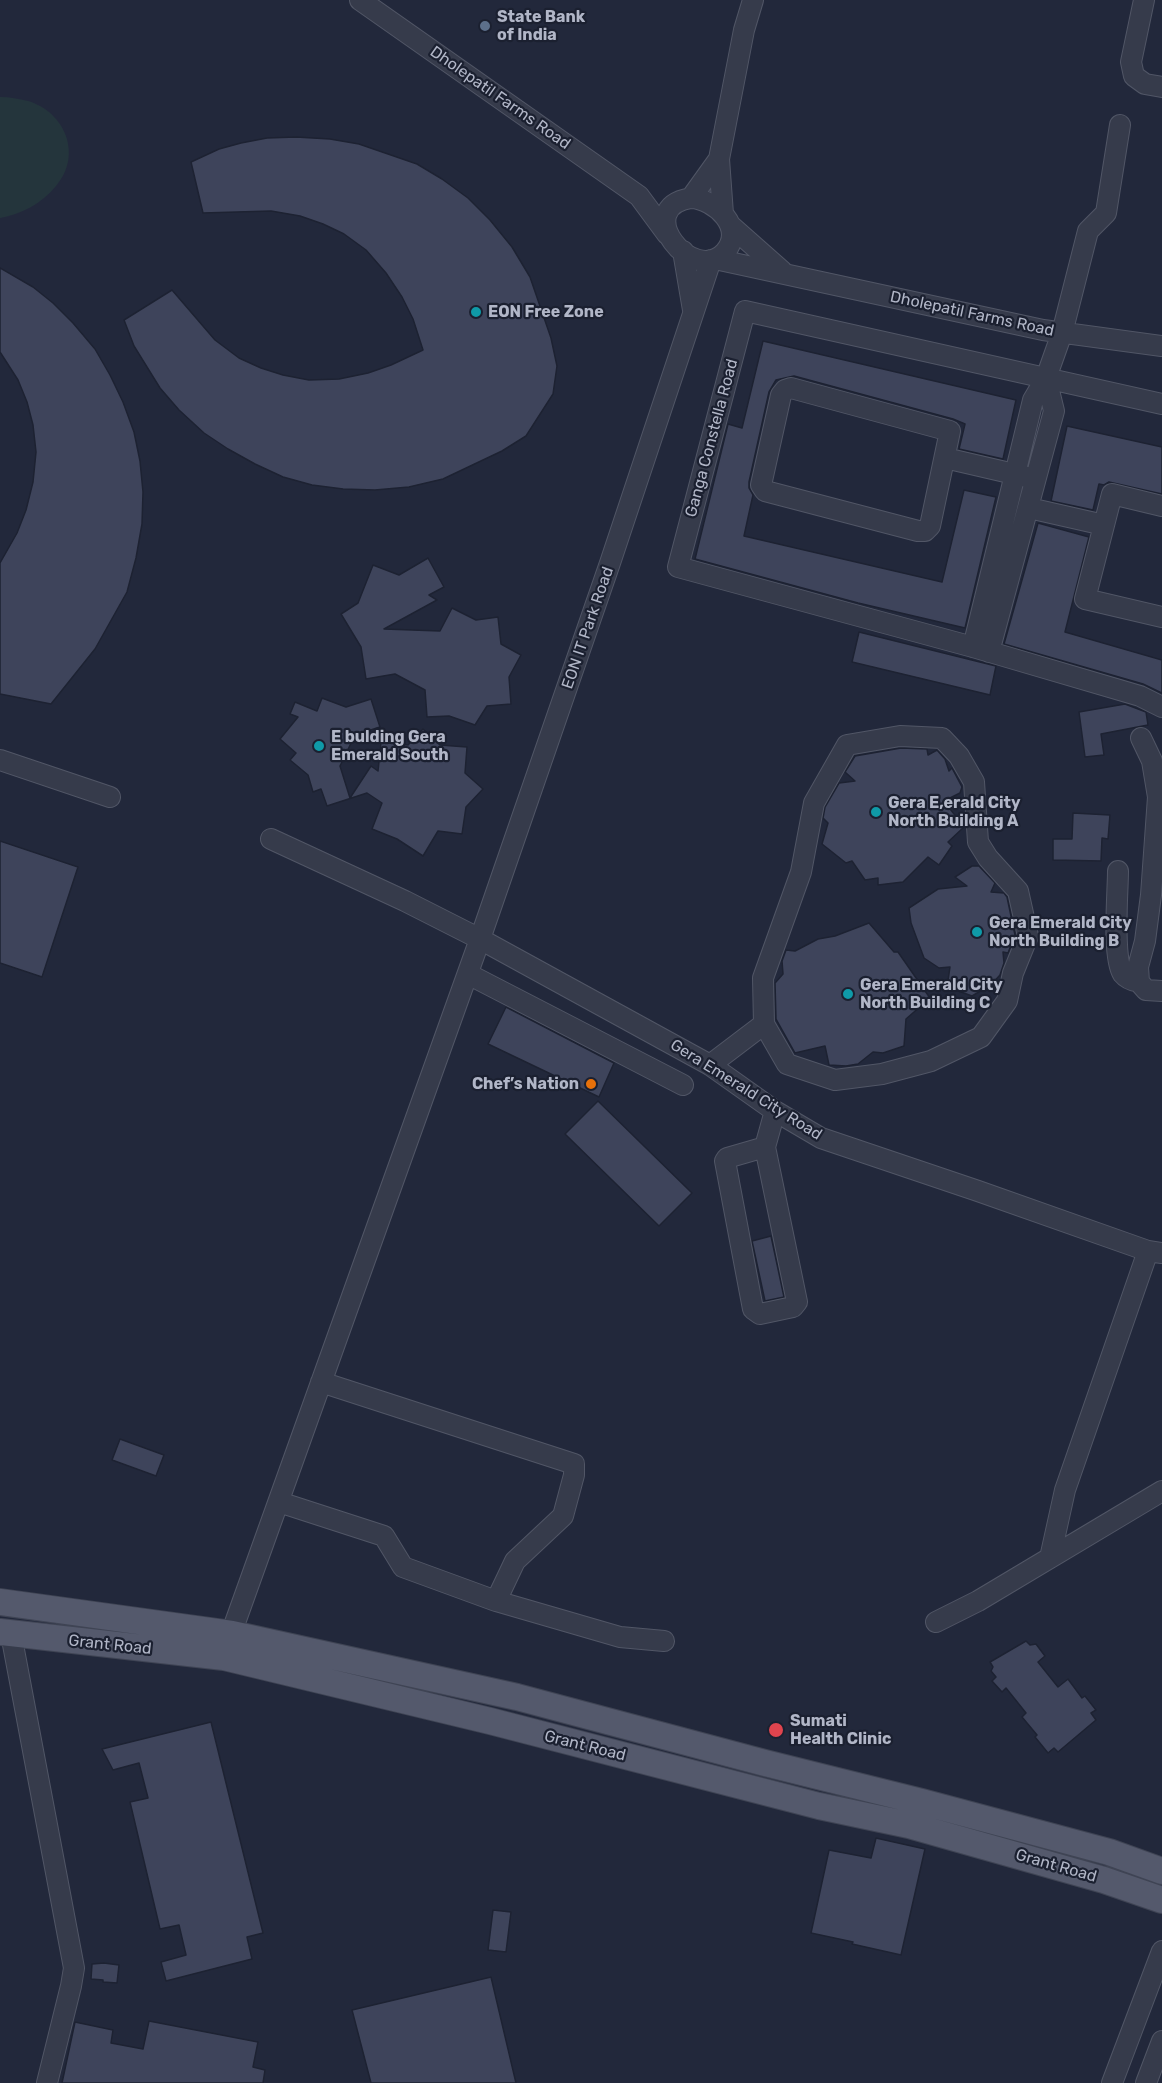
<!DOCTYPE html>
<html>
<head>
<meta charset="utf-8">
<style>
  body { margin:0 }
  canvas { display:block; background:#22283b }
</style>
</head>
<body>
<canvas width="1162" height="2083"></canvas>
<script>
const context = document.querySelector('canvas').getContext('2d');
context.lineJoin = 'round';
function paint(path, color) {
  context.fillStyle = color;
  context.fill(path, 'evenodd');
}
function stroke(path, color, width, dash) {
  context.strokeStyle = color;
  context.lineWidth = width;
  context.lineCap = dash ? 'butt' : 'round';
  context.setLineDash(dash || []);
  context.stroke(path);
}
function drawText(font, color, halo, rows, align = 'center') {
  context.font = font + ' Rubik,sans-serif';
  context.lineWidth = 4.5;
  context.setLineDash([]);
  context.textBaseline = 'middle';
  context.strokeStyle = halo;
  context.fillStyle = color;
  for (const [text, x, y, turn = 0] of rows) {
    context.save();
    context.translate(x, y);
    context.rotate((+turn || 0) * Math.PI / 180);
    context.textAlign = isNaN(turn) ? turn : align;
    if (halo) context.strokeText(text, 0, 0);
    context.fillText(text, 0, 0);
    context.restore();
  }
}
const green = new Path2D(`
  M 0,97 C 10,97 18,99 28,101 C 65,112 83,155 56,186 C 41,204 22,214 0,218 Z`);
const building = new Path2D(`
  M 296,137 L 330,139 L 359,144 L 417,164 L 442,179 L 468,198 L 490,220 L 512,247 L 530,277 L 551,338 L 557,366 L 553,394 L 526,436 L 502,451 L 443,479 L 409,487 L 375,490 L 343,489 L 312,485 L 283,477 L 255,464 L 228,449 L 204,433 L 179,410 L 160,388 L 134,346 L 124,320 L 172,290 L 215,340 L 239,358 L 261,368 L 283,375 L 309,380 L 339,379 L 368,373 L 391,365 L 423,350 L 413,319 L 402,297 L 386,273 L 366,250 L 344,234 L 323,224 L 300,216 L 271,211 L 203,213 L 191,162 L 219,149 L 241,143 L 267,138 Z
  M 0,268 L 33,287 L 53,303 L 73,323 L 95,349 L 110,375 L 123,402 L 134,432 L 140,461 L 143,492 L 142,524 L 136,558 L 127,592 L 95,649 L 51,704 L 0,694 L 0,563 L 17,533 L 26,510 L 33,482 L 36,452 L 33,425 L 27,402 L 18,380 L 0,352 Z
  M 763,341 L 1016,400 L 1003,459 L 959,449 L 965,424 L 953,419 L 794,376 L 776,380 L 769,392 L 749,482 L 749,488 L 753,495 L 744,536 L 942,582 L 964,490 L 996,497 L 965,628 L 858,603 L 695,559 L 728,424 L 742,428 Z
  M 1067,426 L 1162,447 L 1162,494 L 1109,482 L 1104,485 L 1099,484 L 1093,510 L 1051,501 Z
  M 1038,523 L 1089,537 L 1065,632 L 1162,660 L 1162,693 L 1143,684 L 1004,644 Z
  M 428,558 L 444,587 L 429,595 L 437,600 L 384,629 L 440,631 L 452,608 L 476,620 L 498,617 L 501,644 L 521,655 L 509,677 L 511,704 L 487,706 L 475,725 L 449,716 L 427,717 L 425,690 L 395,674 L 366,679 L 361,647 L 341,614 L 358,603 L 373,565 L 399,575 Z
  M 859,632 L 996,666 L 990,695 L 852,662 Z
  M 322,698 L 346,707 L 371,699 L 380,727 L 355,735 L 340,766 L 350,798 L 371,766 L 378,771 L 381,742 L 408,745 L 423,729 L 440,745 L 467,747 L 465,773 L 483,789 L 466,807 L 462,834 L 438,831 L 423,856 L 397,839 L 372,829 L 382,803 L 367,793 L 327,806 L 321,789 L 313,792 L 308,775 L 290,760 L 296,753 L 280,739 L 298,717 L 290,714 L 295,702 L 317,711 Z
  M 1125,704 L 1146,712 L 1148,725 L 1101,734 L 1104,755 L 1085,757 L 1079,712 Z
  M 901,748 L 927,749 L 928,755 L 937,750 L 945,759 L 949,771 L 952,768 L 962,787 L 960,793 L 944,801 L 964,827 L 948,842 L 952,846 L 939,865 L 928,857 L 903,882 L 878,885 L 878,878 L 865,880 L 852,861 L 846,863 L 822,844 L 828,823 L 823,818 L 825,807 L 839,783 L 855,781 L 845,772 L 855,756 Z
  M 1073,813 L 1110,815 L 1108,839 L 1102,838 L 1101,861 L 1053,860 L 1053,839 L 1072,839 Z
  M 0,841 L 78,867 L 42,977 L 0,963 Z
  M 972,866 L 979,866 L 995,883 L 991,892 L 1004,893 L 1007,897 L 1015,935 L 1008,953 L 1003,952 L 1004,963 L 1000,975 L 991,985 L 972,996 L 947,987 L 950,967 L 939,968 L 924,958 L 911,923 L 909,908 L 938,889 L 967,886 L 955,877 Z
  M 869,923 L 894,952 L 898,952 L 930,998 L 906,1019 L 904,1046 L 883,1053 L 873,1052 L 858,1064 L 846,1066 L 829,1065 L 825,1046 L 795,1053 L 776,1019 L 775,983 L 783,974 L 782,961 L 786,950 L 795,951 L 818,939 L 835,936 Z
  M 506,1007 L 614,1063 L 599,1097 L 488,1044 Z
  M 598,1101 L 692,1193 L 659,1226 L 565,1134 Z
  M 771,1236 L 784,1297 L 765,1301 L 752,1241 Z
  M 120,1439 L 164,1455 L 156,1476 L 112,1460 Z
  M 1026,1641 L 1030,1645 L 1036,1644 L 1045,1656 L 1038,1662 L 1058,1687 L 1068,1679 L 1082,1698 L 1085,1696 L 1096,1710 L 1091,1713 L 1096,1720 L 1058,1752 L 1054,1748 L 1048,1753 L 1035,1737 L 1037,1735 L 1022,1717 L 1026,1713 L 1006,1688 L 1002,1692 L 992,1681 L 996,1677 L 991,1671 L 993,1667 L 990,1662 Z
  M 211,1722 L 263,1933 L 247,1937 L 252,1959 L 166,1981 L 161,1962 L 186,1955 L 179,1925 L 160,1929 L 130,1802 L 148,1798 L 139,1763 L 113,1770 L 102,1749 Z
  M 876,1838 L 925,1849 L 901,1955 L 852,1944 L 853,1942 L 811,1933 L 829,1850 L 871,1858 Z
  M 493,1910 L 511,1912 L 506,1952 L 488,1950 Z
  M 104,1963 L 119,1965 L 117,1983 L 103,1982 L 103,1980 L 91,1979 L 92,1964 Z
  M 491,1977 L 516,2083 L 371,2083 L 352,2010 Z
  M 149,2021 L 258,2042 L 253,2067 L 265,2070 L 263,2083 L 62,2083 L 75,2022 L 113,2030 L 111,2043 L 143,2049 Z`);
const minor = new Path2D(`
  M 360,0 L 639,196 L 667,234
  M 1144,0 L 1131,62 L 1134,76 L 1145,84 L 1162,87
  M 691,198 C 715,199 746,228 725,252 C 693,287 630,208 691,198 Z
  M 691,198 L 719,159
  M 723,214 L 719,159 L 744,30 L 753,0
  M 730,225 L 782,271
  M 683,251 L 693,310
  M 715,259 L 1043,330 L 1162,346
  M 791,388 L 950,431 L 930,526 L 925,531 L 918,531 L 765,491 L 761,485 L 781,395 L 785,390 Z
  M 1162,404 L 745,311 L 678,567 L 973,647 L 1140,696 L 1162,707
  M 945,458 L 1027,477
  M 1162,506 L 1112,494 L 1085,599 L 1162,617
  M 1029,508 L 1104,525
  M 973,647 L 1033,400 L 1046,378 L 1062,333 L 1088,231 L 1106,213 L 1120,125
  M 989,652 L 1054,411 L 1046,378
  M 1141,738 L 1152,761 L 1158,797 L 1151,895 L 1145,941 L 1138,967 L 1139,982 L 1146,990 L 1162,991
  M 0,760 L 110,797
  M 271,839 L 405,901 L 480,939 L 710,1065 L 775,1111 L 821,1138 L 978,1191 L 1148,1251 L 1162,1253
  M 1118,871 C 1118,893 1112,957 1123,974 C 1127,979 1133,981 1139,982
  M 468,974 L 683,1085
  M 710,1065 L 764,1024 L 787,1064 L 835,1080 L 882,1074 L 931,1061 L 981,1037 L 1007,1001 L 1013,973 L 1028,936 L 1018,891 L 988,858 L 978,842 L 974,782 L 959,756 L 942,738 L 900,736 L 847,745 L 814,803 L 801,872 L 763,978 L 764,1024
  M 765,1147 L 797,1302 L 793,1307 L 760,1314 L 753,1309 L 725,1161 L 727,1158 L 765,1147 L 775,1111
  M 279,1502 L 384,1536 L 403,1567 L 496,1601 L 515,1561 L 563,1516 L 574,1475 L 574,1464 L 321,1382
  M 1050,1558 L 1065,1490 L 1148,1251
  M 496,1601 L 620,1637 L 664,1641
  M 936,1622 L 978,1601 L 1162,1491
  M 11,1634 L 74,1968 L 71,1986 L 47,2083
  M 227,1645 L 480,939 L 610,563 L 711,260
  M 1112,2083 L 1162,1951
  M 1146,2083 L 1162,2041`);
const major = new Path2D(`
  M 0,1602 L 232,1634 L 517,1697 L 765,1763 L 922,1802 L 1109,1852 L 1162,1871
  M 0,1632 L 224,1657 L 490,1721 L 819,1806 L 909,1825 L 1104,1880 L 1162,1900`);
const markers = [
  [485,26,6,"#5c6f8a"],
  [476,312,6,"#0f9aa8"],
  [319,746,6,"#0f9aa8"],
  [876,812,6,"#0f9aa8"],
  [977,932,6,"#0f9aa8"],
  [848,994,6,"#0f9aa8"],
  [591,1084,6,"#e8710a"],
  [776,1730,8,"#e0444e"]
];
const poiNames = [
  ["State Bank",497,17],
  ["of India",497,35],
  ["EON Free Zone",488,312],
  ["E bulding Gera",331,737],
  ["Emerald South",331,755],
  ["Gera E,erald City",888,803],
  ["North Building A",888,821],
  ["Gera Emerald City",989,923],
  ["North Building B",989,941],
  ["Gera Emerald City",860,985],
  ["North Building C",860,1003],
  ["Chef’s Nation",579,1084,"right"],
  ["Sumati",790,1721],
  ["Health Clinic",790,1739]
];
const streetNames = [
  ["Dholepatil Farms Road",500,98,35],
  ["Dholepatil Farms Road",972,314,12],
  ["Ganga Constella Road",712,438,-75],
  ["EON IT Park Road",588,628,-71],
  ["Gera Emerald City Road",746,1090,32],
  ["Grant Road",110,1645,6],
  ["Grant Road",585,1746,14],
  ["Grant Road",1056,1866,16]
];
paint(green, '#24353c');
paint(building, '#3e445b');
stroke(building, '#1d2232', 1.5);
stroke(minor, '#515666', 22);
stroke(major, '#3f4454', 28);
stroke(minor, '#363b4b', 20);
stroke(major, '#54596c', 26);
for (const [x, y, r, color] of markers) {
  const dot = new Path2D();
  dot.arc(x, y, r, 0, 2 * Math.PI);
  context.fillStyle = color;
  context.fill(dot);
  stroke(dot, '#1b2030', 2);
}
drawText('bold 16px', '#b1b6c7', '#1b2030', poiNames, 'left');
drawText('16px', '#b1b6c7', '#1b2030', streetNames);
</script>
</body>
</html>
